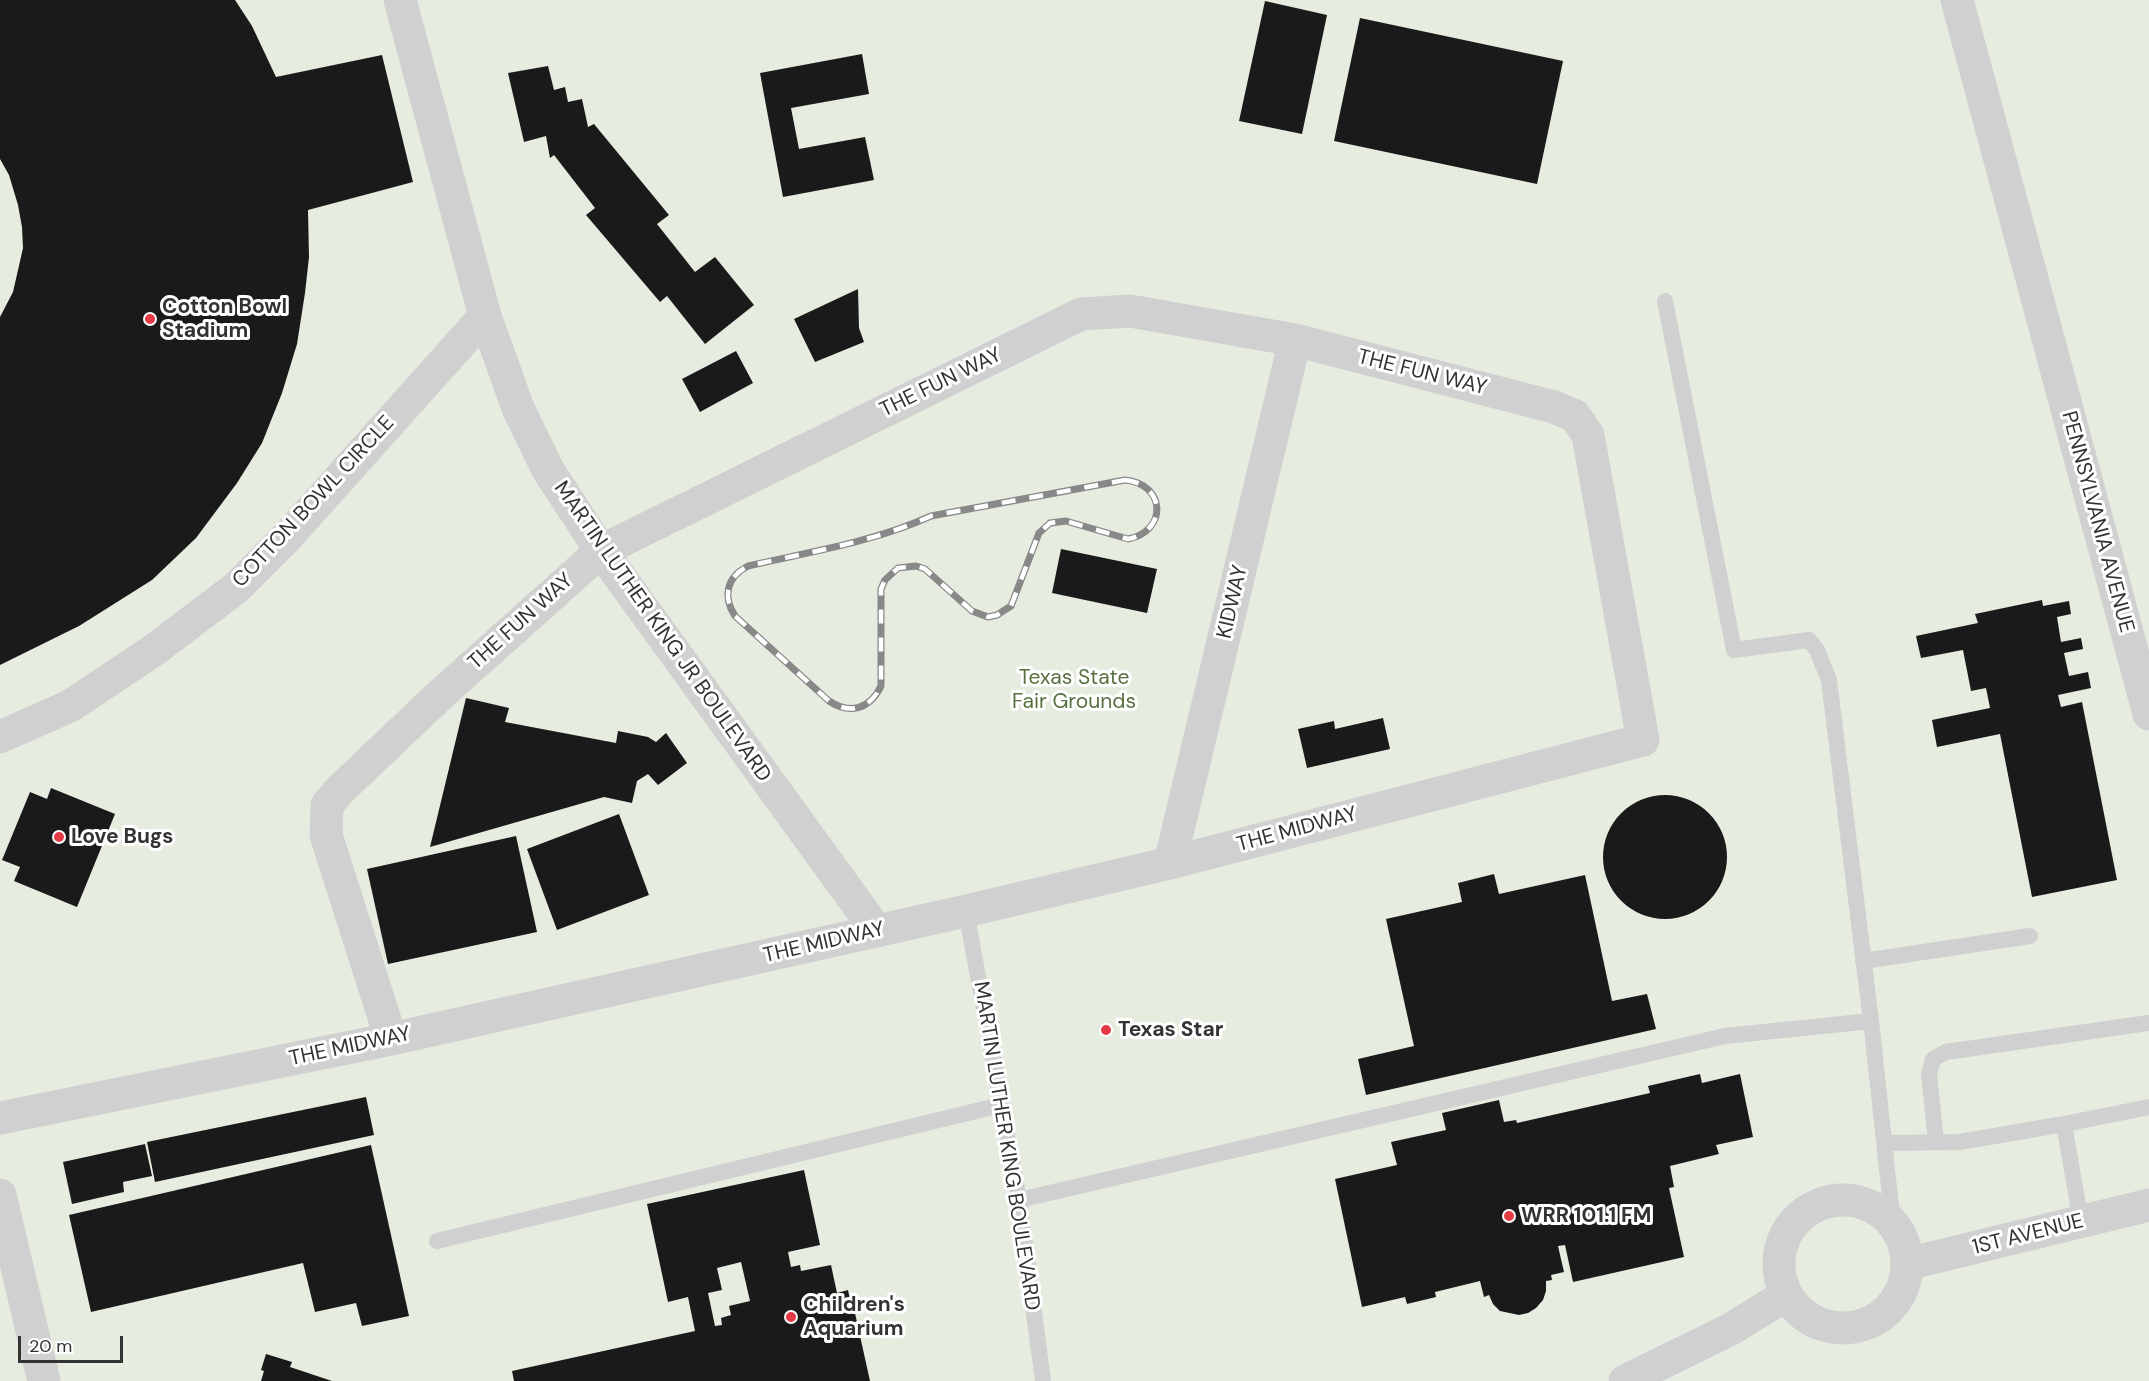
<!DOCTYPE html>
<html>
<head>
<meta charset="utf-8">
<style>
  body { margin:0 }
  #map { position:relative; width:2149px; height:1381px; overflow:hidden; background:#fff; font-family:"DM Sans",sans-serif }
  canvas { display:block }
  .scale { position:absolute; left:18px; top:1336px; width:105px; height:27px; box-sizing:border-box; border:3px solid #333; border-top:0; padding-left:8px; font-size:18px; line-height:21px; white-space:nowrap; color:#333; -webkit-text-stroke:4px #fff; paint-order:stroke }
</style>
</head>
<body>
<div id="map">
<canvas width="2149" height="1381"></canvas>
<div class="scale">20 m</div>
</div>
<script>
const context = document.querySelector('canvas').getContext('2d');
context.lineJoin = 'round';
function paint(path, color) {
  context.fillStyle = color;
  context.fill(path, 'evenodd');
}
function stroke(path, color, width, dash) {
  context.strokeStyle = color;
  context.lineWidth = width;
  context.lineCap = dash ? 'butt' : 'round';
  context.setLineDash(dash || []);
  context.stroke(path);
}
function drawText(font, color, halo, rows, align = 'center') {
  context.font = font + ' "DM Sans",sans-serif';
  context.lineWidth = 6;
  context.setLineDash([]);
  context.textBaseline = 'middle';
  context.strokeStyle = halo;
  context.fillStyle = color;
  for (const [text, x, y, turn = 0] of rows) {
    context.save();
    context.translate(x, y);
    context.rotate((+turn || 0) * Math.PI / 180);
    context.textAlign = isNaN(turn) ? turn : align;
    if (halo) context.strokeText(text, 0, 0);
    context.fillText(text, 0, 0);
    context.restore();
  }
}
const green = new Path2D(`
  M 0,0 L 2149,0 L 2149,1381 L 0,1381 Z`);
const building = new Path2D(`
  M 0,0 L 235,0 L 252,26 L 276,77 L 382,55 L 413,182 L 308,210 L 309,257 L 305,293 L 297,344 L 282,393 L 262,443 L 237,483 L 196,538 L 152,580 L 79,626 L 0,665 L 0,317 L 13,292 L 23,248 L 22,227 L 18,205 L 9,175 L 0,159 Z
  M 1265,1 L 1327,15 L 1302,134 L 1239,121 Z
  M 1360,18 L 1563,61 L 1537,184 L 1334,141 Z
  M 862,54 L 869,94 L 791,108 L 799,149 L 865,137 L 874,180 L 783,197 L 760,73 Z
  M 548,66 L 554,90 L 565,87 L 568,102 L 582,99 L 588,127 L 594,124 L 669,215 L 657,224 L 695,272 L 715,257 L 754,305 L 705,344 L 667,296 L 660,302 L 586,215 L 595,208 L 554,155 L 550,158 L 546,136 L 524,142 L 508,73 Z
  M 858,289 L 859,328 L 864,342 L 815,362 L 794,319 Z
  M 736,351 L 753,383 L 700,412 L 682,379 Z
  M 1061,549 L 1157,569 L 1147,613 L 1052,593 Z
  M 2042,600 L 2043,606 L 2069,601 L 2071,614 L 2057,617 L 2061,642 L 2081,638 L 2083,649 L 2064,653 L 2069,676 L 2088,672 L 2091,688 L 2058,695 L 2061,707 L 2082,702 L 2117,880 L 2032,897 L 2000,734 L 1937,747 L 1932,720 L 1990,708 L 1986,688 L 1971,691 L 1963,650 L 1921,658 L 1916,636 L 1978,623 L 1975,614 Z
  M 466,698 L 509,708 L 505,722 L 616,743 L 618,731 L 648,737 L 656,742 L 666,733 L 687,763 L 658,785 L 648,774 L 637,781 L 632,803 L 604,797 L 430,847 Z
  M 1383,718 L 1390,749 L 1307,768 L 1298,729 L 1334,721 L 1335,729 Z
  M 51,788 L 115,814 L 77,907 L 14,881 L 20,867 L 2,860 L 30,792 L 47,799 Z
  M1603 857a62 62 0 1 1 124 0a62 62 0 1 1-124 0Z
  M 619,814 L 649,895 L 557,930 L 527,849 Z
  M 516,836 L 537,932 L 388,964 L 367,869 Z
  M 1494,874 L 1499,894 L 1585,875 L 1612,1001 L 1647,994 L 1656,1029 L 1366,1095 L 1358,1059 L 1414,1046 L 1386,919 L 1462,902 L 1458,883 Z
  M 1700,1074 L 1702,1083 L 1740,1074 L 1753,1137 L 1716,1145 L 1719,1154 L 1670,1166 L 1674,1187 L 1669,1188 L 1684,1257 L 1573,1282 L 1565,1245 L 1558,1246 L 1564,1272 L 1551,1275 L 1552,1280 L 1546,1281 L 1546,1291 L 1543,1300 L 1536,1308 L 1528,1313 L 1519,1315 L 1500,1311 L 1493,1304 L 1489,1295 L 1484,1297 L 1480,1281 L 1435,1292 L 1436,1297 L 1407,1304 L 1405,1297 L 1362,1307 L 1335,1179 L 1397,1165 L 1391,1142 L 1446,1130 L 1442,1113 L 1499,1100 L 1504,1122 L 1516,1120 L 1517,1123 L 1650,1093 L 1648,1086 Z
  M 366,1097 L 374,1135 L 155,1182 L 147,1142 Z
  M 145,1144 L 152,1176 L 123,1182 L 124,1192 L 72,1204 L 63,1162 Z
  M 371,1145 L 409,1316 L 362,1326 L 356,1303 L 315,1312 L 303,1263 L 91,1312 L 69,1215 Z
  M 804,1170 L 820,1245 L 788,1252 L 791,1267 L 800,1265 L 801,1271 L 831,1265 L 837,1293 L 848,1290 L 849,1295 L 851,1295 L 870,1381 L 514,1381 L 512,1371 L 695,1331 L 688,1297 L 668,1302 L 647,1204 ZM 741,1262 L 750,1301 L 729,1306 L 731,1315 L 721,1318 L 722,1325 L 715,1326 L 708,1293 L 722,1290 L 717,1268 Z
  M 266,1354 L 292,1362 L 290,1367 L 332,1381 L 261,1381 L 264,1371 L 261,1370 Z`);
const lane = new Path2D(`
  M 1665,301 L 1734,650 L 1809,640 L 1817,650 L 1829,680 L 1871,1021
  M 966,911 L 1019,1200 L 1043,1381
  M 1863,961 L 2030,936
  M 2064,1124 L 2081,1222
  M 1936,1142 L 1929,1074 L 1933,1059 L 1946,1052 L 2149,1023
  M 1885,1143 L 1960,1142 L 2064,1124 L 2149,1107
  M 1019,1200 L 1725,1036 L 1871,1021 L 1893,1224
  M 437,1241 L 1001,1105`);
const street = new Path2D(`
  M 400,0 L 485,316 L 518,408 L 548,470 L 601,551 L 877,931
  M 1957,0 L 2149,714
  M 0,737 L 70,706 L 154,650 L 236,588 L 287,537 L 485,316
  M 1170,863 L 1295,340
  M 0,1118 L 391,1039 L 966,911 L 1170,863 L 1643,740 L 1588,435 L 1575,416 L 1554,407 L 1295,340 L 1130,311 L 1081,314 L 601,551 L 440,695 L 340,790 L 327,805 L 326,835 L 391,1039
  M 0,1195 L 44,1381
  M1779 1264a64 64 0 1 1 128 0a64 64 0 1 1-128 0Z
  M 1907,1264 L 2149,1205
  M 1625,1381 L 1731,1329 L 1786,1295`);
const rail = new Path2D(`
  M 1125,480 C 1166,484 1168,531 1128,539 L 1066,521 L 1050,523 L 1039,533 L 1011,606 L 997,615 L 988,617 L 972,611 L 925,569 L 916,566 L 898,568 L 885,580 L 881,589 L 881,686 C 870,709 850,715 829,701 L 735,616 C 722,596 727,577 748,566 C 809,552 874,542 931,516 Z`);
const markers = [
  [150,319,6,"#e63946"],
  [59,837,6,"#e63946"],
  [1106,1030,6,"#e63946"],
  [1509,1216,6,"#e63946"],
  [791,1317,6,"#e63946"]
];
const poiNames = [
  ["Cotton Bowl",162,307],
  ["Stadium",162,331],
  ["Love Bugs",71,837],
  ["Texas Star",1118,1030],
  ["WRR 101.1 FM",1521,1216],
  ["Children's",803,1305],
  ["Aquarium",803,1329]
];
const streetNames = [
  ["THE FUN WAY",1422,373,14],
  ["THE FUN WAY",941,383,-26],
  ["COTTON BOWL CIRCLE",314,502,-47],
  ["PENNSYLVANIA AVENUE",2097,522,75],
  ["KIDWAY",1233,602,-77],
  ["THE FUN WAY",521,622,-42],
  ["MARTIN LUTHER KING JR BOULEVARD",662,632,55],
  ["THE MIDWAY",1297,830,-15],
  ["THE MIDWAY",824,943,-13],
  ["THE MIDWAY",350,1047,-12],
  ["MARTIN LUTHER KING BOULEVARD",1006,1146,81],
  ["1ST AVENUE",2028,1235,-14]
];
const parkNames = [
  ["Texas State",1074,678],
  ["Fair Grounds",1074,702]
];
paint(green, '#e6ecdf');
paint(building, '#1a1a1a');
stroke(lane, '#d0d0d0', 16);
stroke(street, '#d0d0d0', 33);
stroke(rail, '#888', 7);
stroke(rail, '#fff', 4.5, [14]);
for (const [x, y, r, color] of markers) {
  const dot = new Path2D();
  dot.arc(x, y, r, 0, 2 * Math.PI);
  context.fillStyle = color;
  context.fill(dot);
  stroke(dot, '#fff', 2);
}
drawText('bold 21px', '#333', '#fff', poiNames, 'left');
drawText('21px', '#333', '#fff', streetNames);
drawText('21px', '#56703f', '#fff', parkNames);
</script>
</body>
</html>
